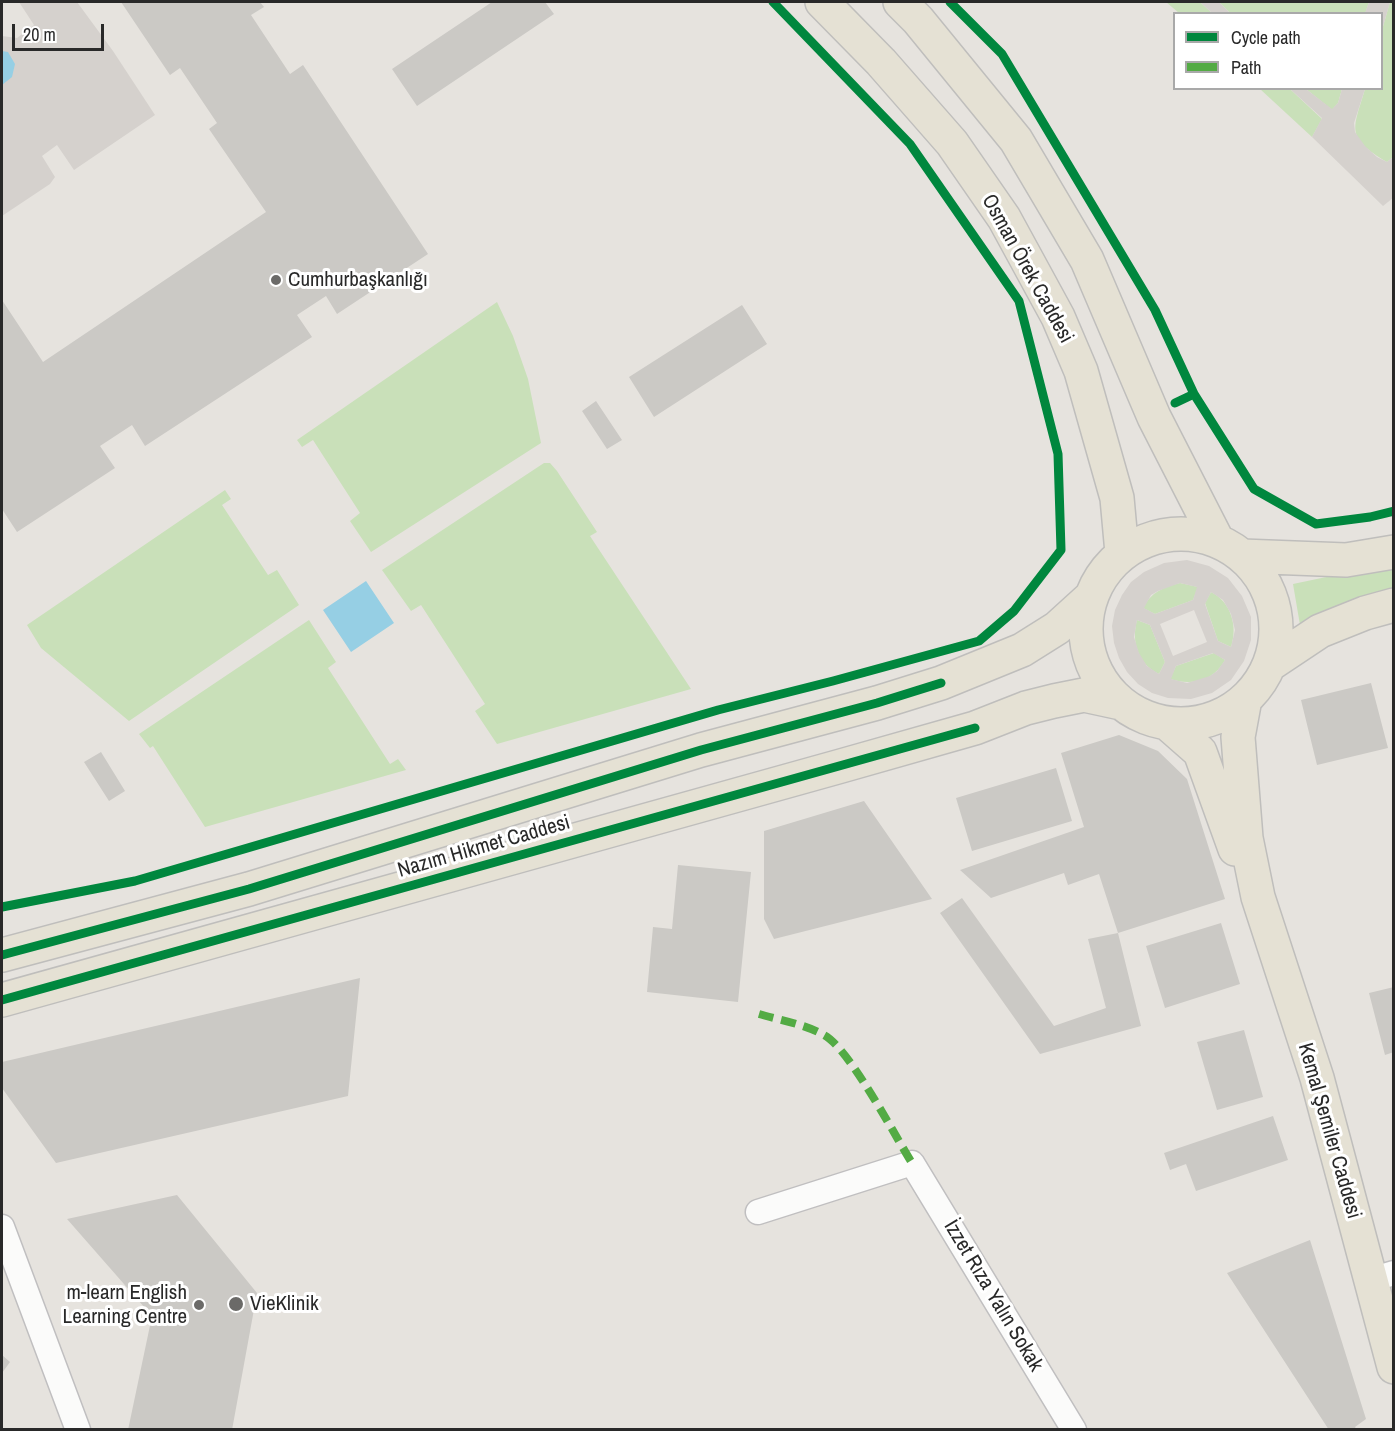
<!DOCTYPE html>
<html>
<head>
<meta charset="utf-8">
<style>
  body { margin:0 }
  #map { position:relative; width:1395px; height:1431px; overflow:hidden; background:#e6e3de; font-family:"Archivo Narrow",sans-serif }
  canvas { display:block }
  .frame { position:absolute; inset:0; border:3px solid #292929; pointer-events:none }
  .legend { position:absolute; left:1173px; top:12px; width:210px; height:78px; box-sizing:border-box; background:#fff; border:2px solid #a9a9a9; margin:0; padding:8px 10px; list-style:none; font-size:18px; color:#292929 }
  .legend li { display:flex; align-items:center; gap:12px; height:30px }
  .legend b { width:30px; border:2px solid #a9a9a9 }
  .scale { position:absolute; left:12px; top:24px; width:92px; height:27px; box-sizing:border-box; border:3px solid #292929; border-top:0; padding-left:8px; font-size:18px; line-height:21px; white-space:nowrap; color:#292929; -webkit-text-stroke:4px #fff; paint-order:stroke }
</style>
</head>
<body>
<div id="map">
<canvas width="1395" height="1431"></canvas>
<div class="frame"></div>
<ul class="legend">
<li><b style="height:8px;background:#00873e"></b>Cycle path</li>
<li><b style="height:8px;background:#53ab44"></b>Path</li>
</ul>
<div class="scale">20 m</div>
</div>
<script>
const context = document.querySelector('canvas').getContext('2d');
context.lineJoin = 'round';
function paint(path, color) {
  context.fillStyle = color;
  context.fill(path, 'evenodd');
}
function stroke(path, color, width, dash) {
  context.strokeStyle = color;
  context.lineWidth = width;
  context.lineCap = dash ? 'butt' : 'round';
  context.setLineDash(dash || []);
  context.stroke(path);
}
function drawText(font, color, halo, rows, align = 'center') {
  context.font = font + ' "Archivo Narrow",sans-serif';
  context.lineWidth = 6;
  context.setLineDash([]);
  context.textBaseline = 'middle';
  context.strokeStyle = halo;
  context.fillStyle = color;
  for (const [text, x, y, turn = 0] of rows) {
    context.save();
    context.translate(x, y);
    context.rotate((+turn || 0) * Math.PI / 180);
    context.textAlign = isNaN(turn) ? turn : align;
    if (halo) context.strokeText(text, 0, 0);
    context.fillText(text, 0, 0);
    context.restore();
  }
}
const green = new Path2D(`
  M 1166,2 L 1200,2 L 1212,13 L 1179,13 Z
  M 1219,2 L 1369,2 L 1365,14 L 1230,13 Z
  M 1390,2 L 1393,2 L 1393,157 L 1387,162 C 1345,137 1353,130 1365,89 L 1382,88 L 1382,30 Z
  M 1260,89 L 1290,89 L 1322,119 L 1312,137 Z
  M 1306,89 L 1342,89 L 1338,103 L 1332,110 Z
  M 497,302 L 513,336 L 528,379 L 541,443 L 371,552 L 350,521 L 360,513 L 313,440 L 302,447 L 297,440 Z
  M 544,463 L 550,463 L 557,471 L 597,532 L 590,536 L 691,689 L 497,744 L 475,711 L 485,704 L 421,605 L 411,611 L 382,570 Z
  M 225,490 L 231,499 L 222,505 L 268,575 L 277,570 L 299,605 L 129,721 L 41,648 L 27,625 Z
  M 1393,563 L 1393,590 L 1300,625 L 1293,584 Z
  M 1180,583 L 1198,587 L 1193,600 L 1155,614 L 1143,608 C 1151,592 1164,587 1180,583 Z
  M 1211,592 C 1231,602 1238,626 1231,647 L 1218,641 L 1205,603 Z
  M 309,620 L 336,662 L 328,668 L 390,764 L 398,759 L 406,770 L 205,827 L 153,746 L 150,748 L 139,734 Z
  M 1137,620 L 1150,625 L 1165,662 L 1159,674 C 1138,664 1131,642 1137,620 Z
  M 1214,653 L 1225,660 C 1214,681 1192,686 1170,679 L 1176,666 Z`);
const plaza = new Path2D(`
  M 19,2 L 77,2 L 113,51 L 155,115 L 74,170 L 57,145 L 42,156 L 55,177 L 50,184 L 2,216 L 2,36 L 17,38 L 34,25 Z
  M 1200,2 L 1219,2 L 1230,13 L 1212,13 Z
  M 1369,2 L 1390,2 L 1382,30 L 1382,14 L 1365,13 Z
  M 1290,89 L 1306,89 L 1332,109 L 1338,103 L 1342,89 L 1365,89 L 1354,123 L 1355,132 L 1365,146 L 1377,157 L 1387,162 L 1393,157 L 1393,198 L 1383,206 L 1312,137 L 1322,118 Z
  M 1187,560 L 1209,566 L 1228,578 L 1242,596 L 1251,617 L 1251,640 L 1244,661 L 1231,680 L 1212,693 L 1191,699 L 1168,698 L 1152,693 L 1138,684 L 1127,672 L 1119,658 L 1114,643 L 1112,626 L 1115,610 L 1122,595 L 1131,582 L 1144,572 L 1164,563 ZM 1180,583 L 1197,587 L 1193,600 L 1155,614 L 1144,608 L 1151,595 L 1158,591 ZM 1211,592 L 1223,600 L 1231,614 L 1235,630 L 1231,647 L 1218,641 L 1205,604 ZM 1194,610 L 1207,642 L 1173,656 L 1160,624 ZM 1137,620 L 1150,625 L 1165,662 L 1159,674 L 1147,666 L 1139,653 L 1134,637 ZM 1213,653 L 1225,660 L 1217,671 L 1210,676 L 1187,683 L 1171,679 L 1176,666 Z`);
const water = new Path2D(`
  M 2,51 L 8,52 L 15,64 L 12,77 L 2,85 Z
  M 366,581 L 394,623 L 351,652 L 323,610 Z`);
const building = new Path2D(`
  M 121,2 L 260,2 L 264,7 L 251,15 L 290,74 L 303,65 L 428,254 L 337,314 L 326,296 L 297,315 L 312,337 L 145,446 L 132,425 L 100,446 L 115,468 L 17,532 L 2,509 L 2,300 L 43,362 L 266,212 L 209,129 L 217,123 L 180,68 L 170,75 Z
  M 492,2 L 545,2 L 554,14 L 417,106 L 392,69 Z
  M 742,305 L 767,344 L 654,417 L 629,377 Z
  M 596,401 L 622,440 L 607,449 L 582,411 Z
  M 1371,683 L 1388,748 L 1317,765 L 1301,700 Z
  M 1119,735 L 1158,751 L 1187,779 L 1225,899 L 1118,933 L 1099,874 L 1068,885 L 1064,873 L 991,898 L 960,870 L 1084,827 L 1061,753 Z
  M 101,752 L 125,791 L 109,801 L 84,762 Z
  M 1056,768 L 1072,821 L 972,851 L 956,798 Z
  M 864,801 L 932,899 L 774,939 L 764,919 L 764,831 Z
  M 678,865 L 751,872 L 738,1002 L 647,992 L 653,927 L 672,929 Z
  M 962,898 L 1054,1026 L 1106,1008 L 1088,939 L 1118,933 L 1141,1026 L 1040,1054 L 940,913 Z
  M 1221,923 L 1240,984 L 1165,1008 L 1146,946 Z
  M 360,978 L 348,1096 L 56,1163 L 2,1088 L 2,1062 Z
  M 1394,987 L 1394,1052 L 1385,1055 L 1369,993 Z
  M 1244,1030 L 1263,1097 L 1217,1110 L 1197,1042 Z
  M 1273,1116 L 1288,1160 L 1196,1191 L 1186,1164 L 1170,1170 L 1164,1153 Z
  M 177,1195 L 257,1293 L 232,1430 L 128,1430 L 152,1316 L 67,1219 Z
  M 1310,1240 L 1366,1419 L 1355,1427 L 1357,1430 L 1329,1430 L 1227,1273 Z
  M 2,1355 L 10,1362 L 2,1373 Z`);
const minor = new Path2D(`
  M 758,1212 L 912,1163 L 1074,1430
  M 2,1227 L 78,1430
  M 1370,1280 L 1394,1273`);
const primary = new Path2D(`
  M 822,2 L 881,62 L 952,143 L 1004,218 L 1058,317 L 1081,371 L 1117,498 L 1122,553
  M 900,2 L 918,20 L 1016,140 L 1087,260 L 1154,417 L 1217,540
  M1086 629a95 95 0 1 1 190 0a95 95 0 1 1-190 0Z
  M 1242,556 L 1346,560 L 1394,552
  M 1269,665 L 1320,631 L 1365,613 L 1394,605
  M 1245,699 L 1238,737 L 1246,838 L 1258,897 L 1317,1078 L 1394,1367
  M 1167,723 L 1200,752 L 1235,849
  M 2,955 L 249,889 L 701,750 L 877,703 L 941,683 L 1022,650 L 1057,628 L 1090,598
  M 2,1000 L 841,766 L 975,728 L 1026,708 L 1054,701 L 1084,695 L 1121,703`);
const quiet = new Path2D(`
  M 759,1014 C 780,1020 804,1024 824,1035 C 849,1048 895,1136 912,1163`);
const cycleway = new Path2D(`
  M 950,2 L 1002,54 L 1155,310 L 1194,394 L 1175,403
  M 1194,394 L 1254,489 L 1316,524 L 1370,517 L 1394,511
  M 2,907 L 135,881 L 718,710 L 833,681 L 979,641 L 1014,611 L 1061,550 L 1058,454 L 1019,301 L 910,144 L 773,2
  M 2,955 L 249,889 L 701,750 L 877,703 L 941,683
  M 2,1000 L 975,728`);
const markers = [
  [276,280,6,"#6b6a68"],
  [236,1304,8,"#6b6a68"],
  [199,1305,6,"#6b6a68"]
];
const streetNames = [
  ["Osman Örek Caddesi",1027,269,61],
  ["Nazım Hikmet Caddesi",484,847,-16],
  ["Kemal Şemiler Caddesi",1329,1131,74],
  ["İzzet Rıza Yalın Sokak",993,1296,59]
];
const poiNames = [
  ["Cumhurbaşkanlığı",288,280],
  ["m-learn English",187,1293,"right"],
  ["Learning Centre",187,1317,"right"],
  ["VieKlinik",250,1304]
];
paint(green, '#c9e0b9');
paint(plaza, '#d5d1cd');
paint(water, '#96cfe4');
paint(building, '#cbc9c5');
stroke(minor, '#c0bfc0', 27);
stroke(primary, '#bfbebc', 36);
stroke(minor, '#fbfbfa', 24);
stroke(primary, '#e5e1d4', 33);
stroke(quiet, '#53ab44', 8, [15, 8]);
stroke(cycleway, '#00873e', 9);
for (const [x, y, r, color] of markers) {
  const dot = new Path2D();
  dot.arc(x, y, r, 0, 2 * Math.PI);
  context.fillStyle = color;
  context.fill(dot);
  stroke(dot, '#fff', 2);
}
drawText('21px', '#292929', '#fff', streetNames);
drawText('21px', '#292929', '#fff', poiNames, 'left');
</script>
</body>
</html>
